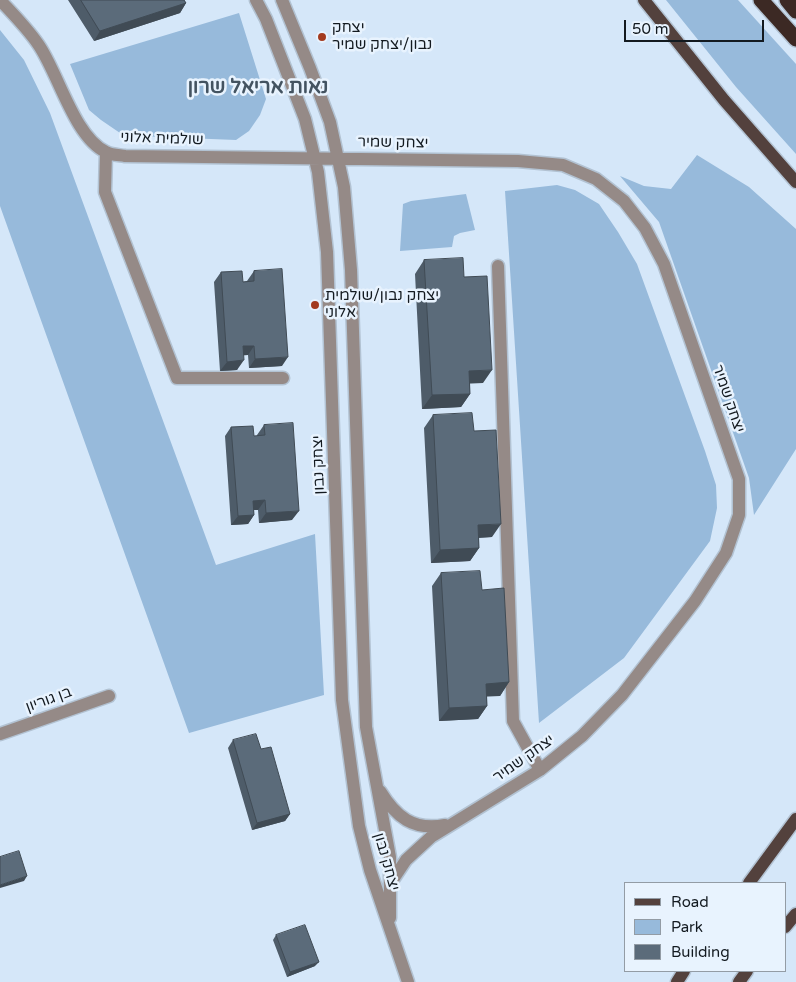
<!DOCTYPE html>
<html>
<head>
<meta charset="utf-8">
<style>
  body { margin:0 }
  #map { position:relative; width:796px; height:982px; overflow:hidden; background:#d5e7f9; font-family:"Varela Round",sans-serif }
  canvas { display:block }
  .legend { position:absolute; left:624px; top:882px; width:162px; height:90px; box-sizing:border-box; background:#e8f3fe; border:1px solid #939ca5; margin:0; padding:6px 9px; list-style:none; font-size:15px; color:#131a20 }
  .legend li { display:flex; align-items:center; gap:10px; height:25px }
  .legend b { width:25px; border:1px solid #939ca5 }
  .scale { position:absolute; left:624px; top:20px; width:140px; height:22px; box-sizing:border-box; border:2px solid #131a20; border-top:0; padding-left:6px; font-size:15px; line-height:18px; white-space:nowrap; color:#131a20; -webkit-text-stroke:4px #e8f3fe; paint-order:stroke }
</style>
</head>
<body>
<div id="map">
<canvas width="796" height="982"></canvas>
<ul class="legend">
<li><b style="height:6px;background:#53413d"></b>Road</li>
<li><b style="height:14px;background:#97badb"></b>Park</li>
<li><b style="height:14px;background:#5b6b7a"></b>Building</li>
</ul>
<div class="scale">50 m</div>
</div>
<script>
const context = document.querySelector('canvas').getContext('2d');
context.lineJoin = 'round';
function paint(path, color) {
  context.fillStyle = color;
  context.fill(path, 'evenodd');
}
function stroke(path, color, width, dash) {
  context.strokeStyle = color;
  context.lineWidth = width;
  context.lineCap = dash ? 'butt' : 'round';
  context.setLineDash(dash || []);
  context.stroke(path);
}
function drawText(font, color, halo, rows, align = 'center') {
  context.font = font + ' "Varela Round","Noto Sans Hebrew",sans-serif';
  context.lineWidth = 5;
  context.setLineDash([]);
  context.textBaseline = 'middle';
  context.strokeStyle = halo;
  context.fillStyle = color;
  for (const [text, x, y, turn = 0] of rows) {
    context.save();
    context.translate(x, y);
    context.rotate((+turn || 0) * Math.PI / 180);
    context.textAlign = isNaN(turn) ? turn : align;
    if (halo) context.strokeText(text, 0, 0);
    context.fillText(text, 0, 0);
    context.restore();
  }
}
const green = new Path2D(`
  M 666,0 L 738,0 L 796,64 L 796,154 L 736,87 Z
  M 239,13 L 266,99 L 260,115 L 249,131 L 236,140 L 136,136 L 120,133 L 101,120 L 89,110 L 70,64 Z
  M 0,30 L 24,60 L 50,113 L 216,565 L 315,534 L 324,695 L 189,733 L 0,206 Z
  M 697,155 L 749,187 L 796,229 L 796,449 L 754,515 L 749,478 L 659,222 L 620,176 L 644,186 L 671,189 Z
  M 557,185 L 575,190 L 599,204 L 618,232 L 637,264 L 705,451 L 716,485 L 717,508 L 710,541 L 624,658 L 539,723 L 505,191 Z
  M 466,194 L 475,230 L 460,233 L 454,236 L 452,247 L 400,251 L 403,204 L 411,201 Z`);
const minor = new Path2D(`
  M 0,0 C 13,14 27,28 38,44 C 58,72 74,137 106,152 C 111,155 119,155 125,156 L 518,161 L 563,165 L 596,179 L 624,201 L 645,228 L 664,264 L 739,479 L 739,515 L 726,553 L 695,601 L 622,695 L 582,736 L 540,770 L 431,837 L 406,860 L 390,884
  M 256,0 L 266,19 L 305,119 L 318,172 L 327,252 L 342,700 L 359,826 L 370,870 L 408,982
  M 282,0 L 310,68 L 330,122 L 344,187 L 351,270 L 366,727 L 390,857 L 390,918
  M 106,152 L 105,192 L 177,378 L 283,378
  M 498,266 L 513,721 L 540,770
  M 0,734 L 109,696
  M 380,791 C 396,817 413,831 445,825`);
const major = new Path2D(`
  M 644,0 L 724,100 L 796,182
  M 749,883 L 796,819
  M 785,927 L 796,914
  M 677,982 L 684,971
  M 739,982 L 747,971`);
const highway = new Path2D(`
  M 761,0 L 796,39
  M 787,0 L 796,11`);
const wall = new Path2D(`
  M 68,0 L 184,0 L 186,3 L 180,13 L 94,41 Z
  M 424,260 L 464,277 L 483,383 L 470,383 L 470,394 L 461,407 L 422,409 L 415,274 Z
  M 254,271 L 282,366 L 249,368 L 248,355 L 243,355 L 237,370 L 220,371 L 214,282 L 221,272 L 243,282 L 247,281 Z
  M 433,415 L 474,431 L 492,537 L 479,538 L 479,548 L 470,561 L 431,563 L 424,428 Z
  M 264,425 L 292,520 L 259,523 L 258,510 L 254,510 L 254,515 L 248,524 L 231,525 L 225,436 L 231,427 L 254,436 L 257,436 L 257,435 Z
  M 441,573 L 482,590 L 509,682 L 500,696 L 487,696 L 487,706 L 478,719 L 439,721 L 432,586 Z
  M 233,740 L 261,749 L 290,814 L 285,821 L 252,830 L 228,748 Z
  M 276,935 L 315,966 L 287,977 L 273,940 Z`);
const shadedWall = new Path2D(`
  M 186,3 L 180,13 L 94,41 L 100,31 Z
  M 243,346 L 254,346 L 248,355 L 236,356 Z
  M 288,357 L 282,366 L 249,368 L 255,359 Z
  M 244,360 L 237,370 L 220,371 L 227,362 Z
  M 492,370 L 483,383 L 460,384 L 469,371 Z
  M 470,394 L 461,407 L 422,409 L 432,395 Z
  M 265,500 L 258,510 L 246,510 L 253,501 Z
  M 299,511 L 292,520 L 259,523 L 266,513 Z
  M 254,515 L 248,524 L 231,525 L 238,516 Z
  M 501,524 L 492,537 L 469,538 L 478,525 Z
  M 479,548 L 470,561 L 431,563 L 440,550 Z
  M 509,682 L 500,696 L 477,697 L 486,684 Z
  M 487,706 L 478,719 L 439,721 L 449,708 Z
  M 290,814 L 285,821 L 252,830 L 257,823 Z
  M 27,876 L 24,881 L 0,888 L 0,885 Z
  M 319,962 L 315,966 L 287,977 L 290,972 Z`);
const building = new Path2D(`
  M 81,0 L 184,0 L 186,3 L 100,31 Z
  M 463,258 L 464,277 L 487,276 L 492,370 L 469,371 L 470,394 L 432,395 L 424,260 Z
  M 282,269 L 288,357 L 255,359 L 254,346 L 243,346 L 244,360 L 227,362 L 221,272 L 242,271 L 243,282 L 254,281 L 254,271 Z
  M 472,413 L 474,431 L 496,430 L 501,524 L 478,525 L 479,548 L 440,550 L 433,415 Z
  M 293,423 L 299,511 L 266,513 L 265,500 L 253,501 L 254,515 L 238,516 L 231,427 L 253,426 L 254,436 L 265,435 L 264,425 Z
  M 480,571 L 482,590 L 504,588 L 509,682 L 486,684 L 487,706 L 449,708 L 441,573 Z
  M 256,734 L 261,749 L 271,747 L 290,814 L 257,823 L 233,740 Z
  M 19,851 L 27,876 L 0,885 L 0,857 Z
  M 305,925 L 319,962 L 290,972 L 276,935 Z`);
const markers = [
  [322,37,5,"#a33a1f"],
  [315,305,5,"#a33a1f"]
];
const poiNames = [
  ["יצחק",332,28],
  ["נבון/יצחק שמיר",332,45],
  ["יצחק נבון/שולמית",325,296],
  ["אלוני",325,313]
];
const streetNames = [
  ["שולמית אלוני",162,139,2],
  ["יצחק שמיר",393,143,1],
  ["יצחק שמיר",728,399,71],
  ["יצחק נבון",319,465,-92],
  ["בן גוריון",49,700,-20],
  ["יצחק שמיר",524,759,-35],
  ["יצחק נבון",386,862,74]
];
const districtNames = [
  ["נאות אריאל שרון",258,88]
];
paint(green, '#97badb');
stroke(minor, '#b2c2d2', 15);
stroke(major, '#b2c2d2', 15);
stroke(highway, '#b2c2d2', 18);
stroke(minor, '#958a87', 12);
stroke(major, '#53413d', 12);
stroke(highway, '#3c2924', 15);
paint(wall, '#4e5c69');
paint(shadedWall, '#404b55');
paint(building, '#5b6b7a');
stroke(building, '#404b55', 1);
for (const [x, y, r, color] of markers) {
  const dot = new Path2D();
  dot.arc(x, y, r, 0, 2 * Math.PI);
  context.fillStyle = color;
  context.fill(dot);
  stroke(dot, '#e8f3fe', 2);
}
drawText('15px', '#131a20', '#e8f3fe', poiNames, 'left');
drawText('15px', '#131a20', '#e8f3fe', streetNames);
drawText('bold 20px', '#435361', '#e8f3fe', districtNames);
</script>
</body>
</html>
